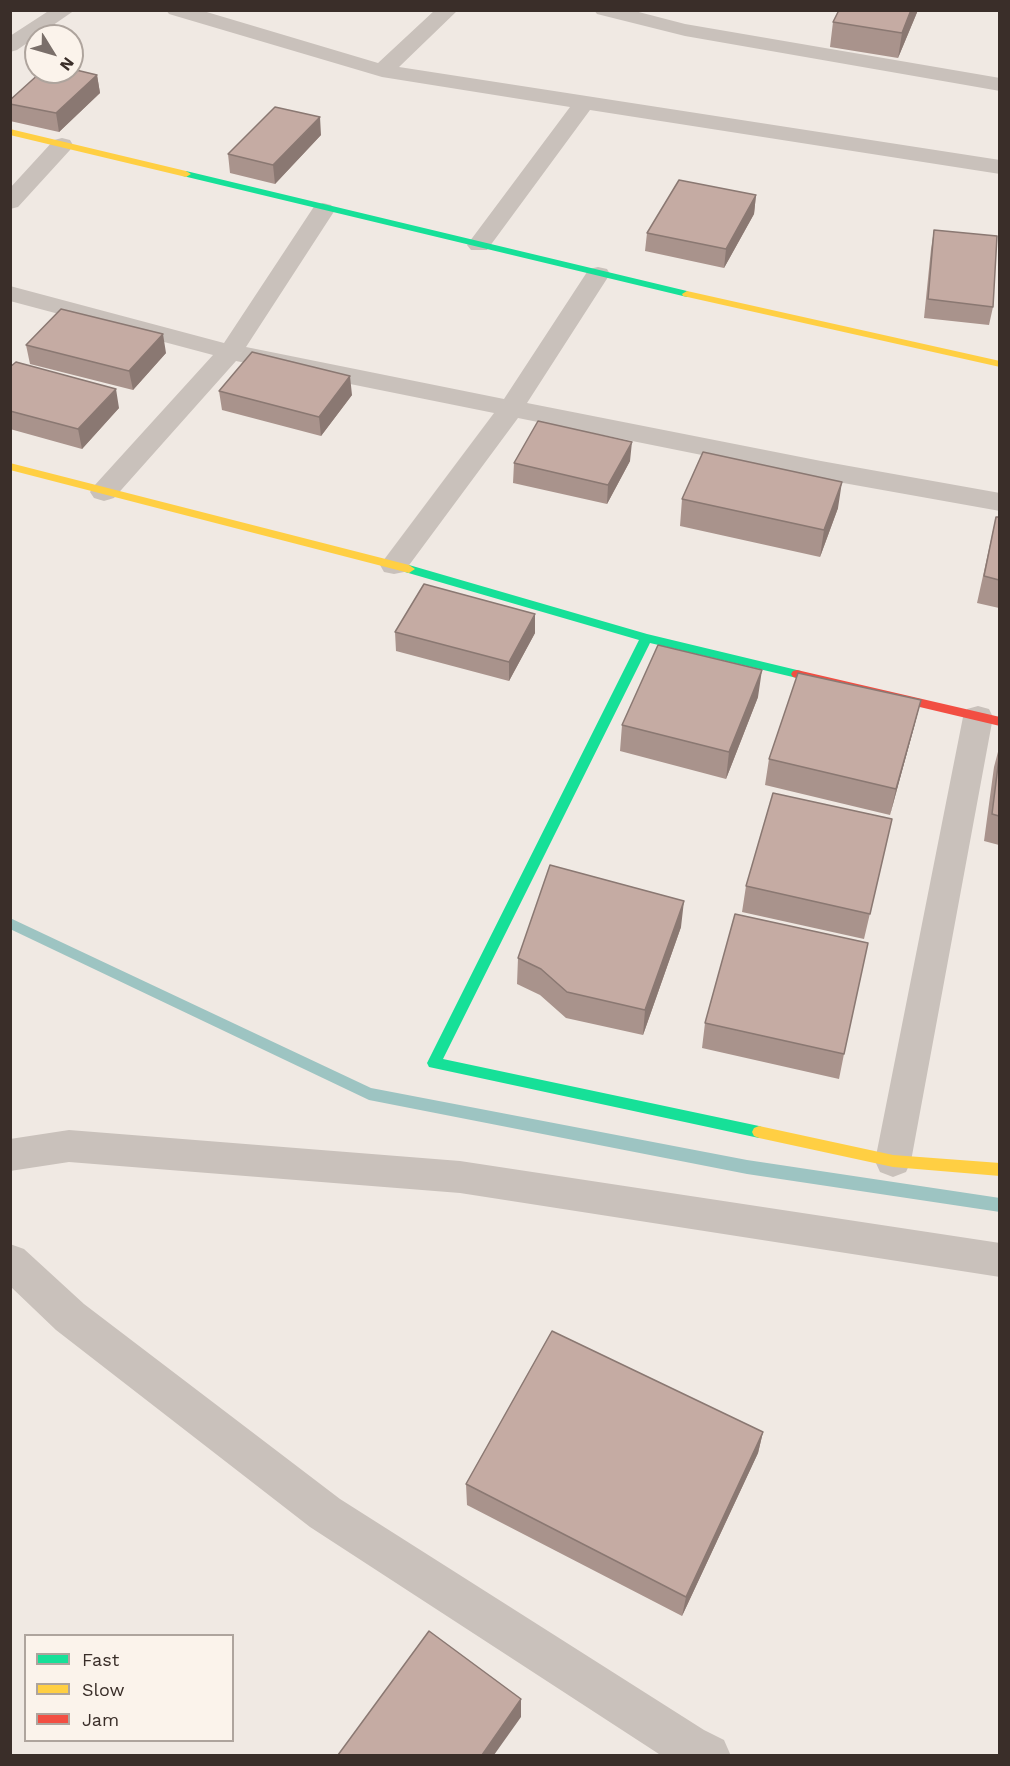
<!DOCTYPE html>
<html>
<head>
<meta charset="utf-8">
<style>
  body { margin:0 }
  #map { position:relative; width:1010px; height:1766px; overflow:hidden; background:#f0e9e3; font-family:"Work Sans",sans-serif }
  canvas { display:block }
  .frame { position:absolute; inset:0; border:12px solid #3a2e29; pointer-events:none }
  .legend { position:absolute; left:24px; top:1634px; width:210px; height:108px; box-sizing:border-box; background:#fbf3eb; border:2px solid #aea49d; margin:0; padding:8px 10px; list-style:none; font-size:18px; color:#3a2e29 }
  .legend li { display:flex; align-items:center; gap:12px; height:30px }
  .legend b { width:30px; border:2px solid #aea49d }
  .north { position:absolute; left:24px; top:24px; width:60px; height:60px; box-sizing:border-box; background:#fbf3eb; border:2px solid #aea49d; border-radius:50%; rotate:127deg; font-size:16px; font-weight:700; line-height:24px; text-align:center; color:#3a2e29 }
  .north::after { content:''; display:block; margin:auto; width:21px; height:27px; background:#7a6f6a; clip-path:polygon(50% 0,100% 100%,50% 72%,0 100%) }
</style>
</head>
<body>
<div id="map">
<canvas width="1010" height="1766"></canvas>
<div class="frame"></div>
<ul class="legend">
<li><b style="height:8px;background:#16e098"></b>Fast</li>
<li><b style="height:8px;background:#ffcf43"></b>Slow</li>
<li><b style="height:8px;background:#f24e42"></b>Jam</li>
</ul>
<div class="north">N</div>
</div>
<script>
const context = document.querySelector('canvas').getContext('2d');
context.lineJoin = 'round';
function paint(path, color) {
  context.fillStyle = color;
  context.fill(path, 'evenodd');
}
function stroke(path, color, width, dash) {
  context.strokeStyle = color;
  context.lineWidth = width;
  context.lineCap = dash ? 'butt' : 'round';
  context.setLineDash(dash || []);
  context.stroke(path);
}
const stream = new Path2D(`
  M 10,918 L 371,1088 L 747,1160 L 1000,1198 L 1000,1212 L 747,1174 L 369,1100 L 10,929 Z`);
const street = new Path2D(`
  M 50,10 L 75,10 L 17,50 L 10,52 L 10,36 Z
  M 166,10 L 200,10 L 378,63 L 435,10 L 458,10 L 399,67 L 1000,160 L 1000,174 L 590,110 L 487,250 L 471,250 L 467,245 L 570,107 L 382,77 L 169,14 Z
  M 594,10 L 631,10 L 685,24 L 1000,78 L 1000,91 L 685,36 L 597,14 Z
  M 62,138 L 70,140 L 73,145 L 70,150 L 18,207 L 10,209 L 10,188 L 54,140 Z
  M 323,203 L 331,205 L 335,210 L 246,347 L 504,399 L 589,269 L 598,267 L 607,269 L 610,274 L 527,403 L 821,461 L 1000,493 L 1000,511 L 821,479 L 518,418 L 404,572 L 394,574 L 384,572 L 380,565 L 494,413 L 236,361 L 114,498 L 104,501 L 94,498 L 90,492 L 94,486 L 213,355 L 10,301 L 10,286 L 224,343 L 315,205 Z
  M 978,706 L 989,709 L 993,717 L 911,1161 L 906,1172 L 893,1177 L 880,1172 L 875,1161 L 963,717 L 967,709 Z
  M 69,1130 L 460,1161 L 1000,1243 L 1000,1277 L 460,1193 L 69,1162 L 10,1171 L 10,1139 Z
  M 10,1244 L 24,1249 L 84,1304 L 340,1499 L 704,1730 L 724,1740 L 731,1756 L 662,1756 L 310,1527 L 56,1330 L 10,1286 Z`);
const fast = new Path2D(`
  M 186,171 L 687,291 L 692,294 L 687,297 L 183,176 L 181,174 Z
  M 409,565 L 647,634 L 801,671 L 803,674 L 801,677 L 797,678 L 650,643 L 443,1059 L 759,1126 L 764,1128 L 766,1132 L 764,1136 L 759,1138 L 429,1067 L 427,1063 L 639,640 L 405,572 L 403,569 L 405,566 Z`);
const slow = new Path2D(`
  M 10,129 L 186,171 L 191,174 L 186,177 L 10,135 Z
  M 687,291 L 1000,361 L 1000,367 L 683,296 L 682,294 Z
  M 10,463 L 409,565 L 415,569 L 409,573 L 10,470 Z
  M 759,1126 L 893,1155 L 1000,1163 L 1000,1176 L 893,1167 L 759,1138 L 754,1136 L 752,1132 L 754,1128 Z`);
const jam = new Path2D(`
  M 797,670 L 1000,717 L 1000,726 L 793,677 L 791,674 L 793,671 Z`);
const wall = new Path2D(`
  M 918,10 L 898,58 L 830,47 L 833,22 Z
  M 97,75 L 100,93 L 59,132 L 10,121 L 10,100 Z
  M 321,135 L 275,184 L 230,173 L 228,154 Z
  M 756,195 L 754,214 L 724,268 L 645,251 L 647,233 Z
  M 934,230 L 993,307 L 989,325 L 924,318 L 931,249 Z
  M 26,345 L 166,353 L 133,390 L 30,364 Z
  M 10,367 L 119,408 L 82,449 L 10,429 Z
  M 219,391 L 352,395 L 321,436 L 222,410 Z
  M 630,461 L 607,504 L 513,483 L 514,463 Z
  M 682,499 L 838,508 L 820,557 L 680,526 Z
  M 996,517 L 999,517 L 999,608 L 977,603 Z
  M 395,632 L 535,633 L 509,681 L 396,651 Z
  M 758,697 L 726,779 L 620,751 L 622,725 Z
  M 921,700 L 914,727 L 890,815 L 765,785 L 769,759 Z
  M 999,748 L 999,845 L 984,841 L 994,767 Z
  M 892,819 L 864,939 L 742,912 L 746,886 Z
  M 681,927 L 643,1035 L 566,1018 L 540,995 L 517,984 L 518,958 Z
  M 705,1023 L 844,1054 L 839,1079 L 702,1048 Z
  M 763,1432 L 758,1453 L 682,1616 L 467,1505 L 466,1484 Z`);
const shadedWall = new Path2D(`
  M 911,10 L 918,10 L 898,58 L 902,33 Z
  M 97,75 L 100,93 L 59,132 L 56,113 Z
  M 320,117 L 321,135 L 275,184 L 273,165 Z
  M 756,195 L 754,214 L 724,268 L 726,249 Z
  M 163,334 L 166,353 L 133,390 L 129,371 Z
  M 350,376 L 352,395 L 321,436 L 319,417 Z
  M 116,389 L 119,408 L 82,449 L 78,429 Z
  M 632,442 L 630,461 L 607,504 L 608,485 Z
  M 842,482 L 838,508 L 820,557 L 824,530 Z
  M 535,614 L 535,633 L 509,681 L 509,662 Z
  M 762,670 L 758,697 L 726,779 L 729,752 Z
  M 921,700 L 914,727 L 890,815 L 896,789 Z
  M 684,901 L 681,927 L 643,1035 L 645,1010 Z
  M 763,1432 L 758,1453 L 682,1616 L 686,1597 Z
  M 521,1699 L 521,1717 L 494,1755 L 482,1755 Z`);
const building = new Path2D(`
  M 839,10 L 911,10 L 902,33 L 833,22 Z
  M 72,69 L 97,75 L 56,113 L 10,104 L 10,100 L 41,72 L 72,72 Z
  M 275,107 L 320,117 L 273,165 L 228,154 Z
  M 679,180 L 756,195 L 726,249 L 647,233 Z
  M 934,230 L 997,236 L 993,307 L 928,299 Z
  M 61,309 L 163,334 L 129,371 L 26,345 Z
  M 252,352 L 350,376 L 319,417 L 219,391 Z
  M 16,362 L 116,389 L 78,429 L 10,411 L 10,367 Z
  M 538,421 L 632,442 L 608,485 L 514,463 Z
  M 703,452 L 842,482 L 824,530 L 682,499 Z
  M 996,517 L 999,517 L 999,580 L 984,576 Z
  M 424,584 L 535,614 L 509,662 L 395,632 Z
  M 658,645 L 762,670 L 729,752 L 622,725 Z
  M 798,673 L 921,700 L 896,789 L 769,759 Z
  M 999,758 L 999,816 L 992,814 Z
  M 773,793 L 892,819 L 870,914 L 746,886 Z
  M 550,865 L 684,901 L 645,1010 L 567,992 L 541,969 L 518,958 Z
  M 735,914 L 868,943 L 844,1054 L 705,1023 Z
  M 552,1331 L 763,1432 L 686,1597 L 466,1484 Z
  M 429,1631 L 521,1699 L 482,1755 L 338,1755 Z`);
paint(stream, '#9dc4c2');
paint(street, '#c9c1bb');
paint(fast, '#16e098');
paint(slow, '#ffcf43');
paint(jam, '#f24e42');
paint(wall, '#a9938c');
paint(shadedWall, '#8a7872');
paint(building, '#c5aba3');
stroke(building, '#8a7872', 1.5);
</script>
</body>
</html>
